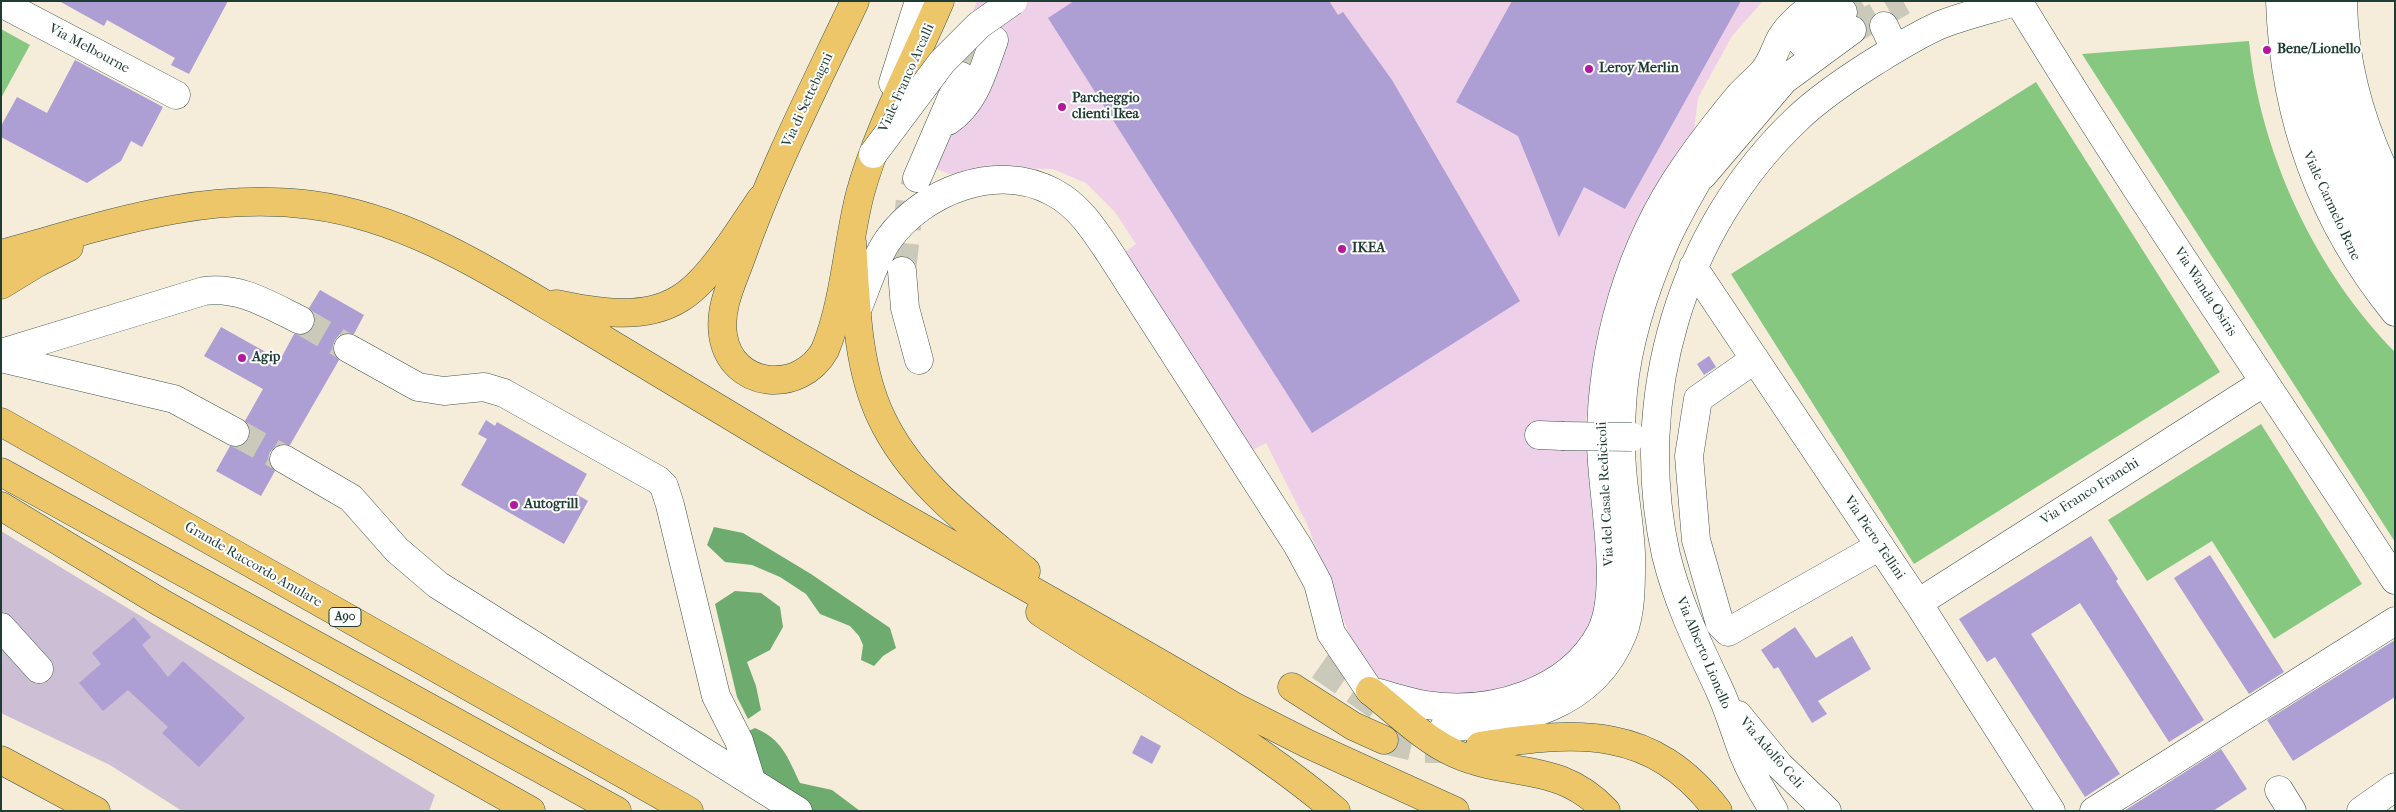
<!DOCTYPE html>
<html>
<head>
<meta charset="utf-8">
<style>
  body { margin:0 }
  #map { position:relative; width:2396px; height:812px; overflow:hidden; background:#f6ecda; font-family:"IM FELL French Canon",serif }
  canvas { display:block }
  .frame { position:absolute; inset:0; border:2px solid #1f3d34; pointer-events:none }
</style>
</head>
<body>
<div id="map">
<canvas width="2396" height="812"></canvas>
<div class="frame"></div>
</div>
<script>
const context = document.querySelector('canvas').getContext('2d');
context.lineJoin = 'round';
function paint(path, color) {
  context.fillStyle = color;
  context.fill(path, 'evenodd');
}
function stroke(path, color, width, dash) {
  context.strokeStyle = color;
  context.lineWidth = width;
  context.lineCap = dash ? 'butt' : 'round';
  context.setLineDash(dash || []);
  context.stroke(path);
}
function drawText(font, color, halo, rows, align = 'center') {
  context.font = font + ' "IM FELL French Canon",serif';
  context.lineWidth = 4;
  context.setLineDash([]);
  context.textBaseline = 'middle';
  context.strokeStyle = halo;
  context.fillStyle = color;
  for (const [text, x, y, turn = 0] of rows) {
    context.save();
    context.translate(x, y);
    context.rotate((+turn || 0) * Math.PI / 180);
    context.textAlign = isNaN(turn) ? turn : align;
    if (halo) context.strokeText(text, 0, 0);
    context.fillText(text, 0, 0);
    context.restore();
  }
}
const built = new Path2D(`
  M 977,1 L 1763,1 L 1732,36 L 1698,98 L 1694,130 L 1659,189 L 1622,269 L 1598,334 L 1586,421 L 1592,515 L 1604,571 L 1602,594 L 1580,651 L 1524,691 L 1439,701 L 1388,684 L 1372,672 L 1353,644 L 1307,524 L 1266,443 L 1247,453 L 1120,256 L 1136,244 L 1115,212 L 1086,183 L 1053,169 L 1010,168 L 955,176 L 934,168 L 949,70 Z`);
const industrial = new Path2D(`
  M 1,531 L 435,795 L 429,811 L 182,811 L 110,765 L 1,713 Z`);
const green = new Path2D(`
  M 1,29 L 30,45 L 1,98 Z
  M 2249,41 C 2260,153 2316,272 2395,352 L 2395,542 L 2082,54 Z
  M 2036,82 L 2220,372 L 1914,564 L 1731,274 Z
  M 2261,424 L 2362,584 L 2274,639 L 2212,541 L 2147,581 L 2108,520 Z`);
const forest = new Path2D(`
  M 714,527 L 743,533 L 811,574 L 890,628 L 896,648 L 883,656 L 874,666 L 861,660 L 863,645 L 859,636 L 850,626 L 820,614 L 806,594 L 780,577 L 752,565 L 725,562 L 707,545 Z
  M 735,591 L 761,593 L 780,607 L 783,627 L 770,650 L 747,662 L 756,686 L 761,710 L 748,719 L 737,697 L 715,604 Z
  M 755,728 C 782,739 788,758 800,783 L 832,790 L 860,811 L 804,811 L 762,777 L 746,732 Z`);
const building = new Path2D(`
  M 59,1 L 228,1 L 189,74 L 171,65 L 175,58 L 107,20 L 104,26 Z
  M 1074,1 L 1329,1 L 1338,15 L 1343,12 L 1392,80 L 1520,301 L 1312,433 L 1048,18 Z
  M 1512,1 L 1741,1 L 1625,209 L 1584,187 L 1559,237 L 1518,136 L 1456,102 Z
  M 75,60 L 163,107 L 142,147 L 131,141 L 121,161 L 87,183 L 1,137 L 1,126 L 17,97 L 47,113 Z
  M 320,290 L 364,315 L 354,334 L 340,334 L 335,340 L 332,349 L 339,360 L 290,445 L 277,445 L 270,452 L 268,459 L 275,471 L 261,496 L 216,471 L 230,446 L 243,446 L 248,440 L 251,431 L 245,421 L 263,389 L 204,356 L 221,327 L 280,360 L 294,334 L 308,333 L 314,327 L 316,319 L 309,308 Z
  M 1709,356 L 1716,367 L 1704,375 L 1697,364 Z
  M 486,420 L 495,426 L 497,422 L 587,474 L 576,494 L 588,501 L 564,544 L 461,485 L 487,439 L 478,434 Z
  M 2091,536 L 2118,579 L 2116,581 L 2204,720 L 2169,742 L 2080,603 L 2031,634 L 2120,774 L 2085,797 L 1995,657 L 1987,662 L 1959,619 Z
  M 2210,555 L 2284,672 L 2249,694 L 2174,578 Z
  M 134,617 L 151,637 L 142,645 L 168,677 L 183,661 L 245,718 L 199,767 L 162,733 L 168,727 L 128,690 L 103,711 L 79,683 L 101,664 L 92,653 Z
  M 1795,627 L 1816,658 L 1852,636 L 1871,669 L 1818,701 L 1827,714 L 1812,723 L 1778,667 L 1774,669 L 1761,650 Z
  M 2395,640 L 2395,697 L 2293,761 L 2267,720 Z
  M 1141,735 L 1161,746 L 1152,764 L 1132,753 Z
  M 2221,749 L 2247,789 L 2213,811 L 2124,811 Z`);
const minorTunnel = new Path2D(`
  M 1843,12 L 1861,1
  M 1852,30 L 1903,1
  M 961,76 L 992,15
  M 1762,83 L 1801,44
  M 902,271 L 910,200 L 917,178
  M 300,320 L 348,348
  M 235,432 L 284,459
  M 1320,666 L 1382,709`);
const highwayTunnel = new Path2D(`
  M 1384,740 L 1423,749 L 1456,749`);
const minor = new Path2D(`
  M 2018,1 C 2138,198 2270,387 2395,580
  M 2280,1 C 2284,118 2321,221 2395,312
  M 2301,1 C 2300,14 2299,27 2300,39 C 2304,115 2349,217 2395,276
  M 2324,1 C 2325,52 2335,105 2350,154 L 2395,238
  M 2343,1 C 2344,69 2364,134 2395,193
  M 1,3 L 176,95
  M 1884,26 L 1895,49
  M 1802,43 L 1843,12
  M 893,83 L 919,1
  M 948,121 C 976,102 983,70 994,40
  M 1703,175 L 1784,80 L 1852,30
  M 917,178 L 961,76
  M 1693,267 L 1918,603 L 2051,811
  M 902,271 L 905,308 L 919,360
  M 857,310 C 866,289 875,258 888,240 C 923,191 996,162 1053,192 C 1078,205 1093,228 1109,252 L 1298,546 L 1318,583 L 1331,633 L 1370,691 C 1388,695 1407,702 1426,705 C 1490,715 1569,693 1601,632 C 1623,587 1601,493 1601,441 C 1601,346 1630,246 1684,168 C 1701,143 1720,119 1739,96 C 1747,87 1756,80 1763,72 C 1772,62 1775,49 1781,38 C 1790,23 1805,12 1819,1
  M 348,348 L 418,387 L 444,391 L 484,387 L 504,393 L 658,480 L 664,486 L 670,505 L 716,696 L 739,741 L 751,780
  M 1,353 L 204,291 C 240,286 269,305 300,320
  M 1,358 L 174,399 L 235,432
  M 1755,359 L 1698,399 L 1689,456 L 1696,540 L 1720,624 L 1728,632 L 1880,546
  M 1539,435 L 1562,436
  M 284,459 L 351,498 L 397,550 L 438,585 L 798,811
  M 1918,603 L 2263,383
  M 1,627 L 39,669
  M 1738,715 L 1779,765 L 1827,811
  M 1444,728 C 1517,723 1593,709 1623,633 C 1632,609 1631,579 1631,554 C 1630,525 1624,497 1622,468 C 1620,443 1621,417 1623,392 C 1628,340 1645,288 1666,240 C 1679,211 1696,184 1711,156
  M 2279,790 L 2292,811
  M 1774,811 C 1762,792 1751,773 1743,753 C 1735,732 1729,711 1720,691 C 1699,646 1678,604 1666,555 C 1631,399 1681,229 1797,119 C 1820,97 1847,79 1874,62 C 1895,49 1917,35 1940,25 C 1965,15 1992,9 2018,1
  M 2094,811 L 2395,621
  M 2361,811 L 2395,787`);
const major = new Path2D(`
  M 855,1 C 815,86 772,169 741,258 C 732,283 719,308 723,335 C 731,389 800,395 825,350 C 845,301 847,245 860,194 C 877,131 914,62 940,1`);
const highway = new Path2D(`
  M 852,242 C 856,300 856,364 881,417 C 912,483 972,526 1026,571
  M 1,254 C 107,225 200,191 312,205 C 408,218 487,270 568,318 C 635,359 702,399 769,439 C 923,531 1081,616 1235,707 L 1308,744 L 1455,811
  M 1,285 L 37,263 L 69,247
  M 556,304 C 594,312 644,321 679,299 C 710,281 740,229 761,199
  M 1,422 L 689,811
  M 1,472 L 617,811
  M 1,506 L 158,601 L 531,811
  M 1040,612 C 1139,678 1245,734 1336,811
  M 1292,687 L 1353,726 L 1384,740
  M 1370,691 C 1397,712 1424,740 1456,754 C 1511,778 1559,761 1606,811
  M 1480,746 C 1577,731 1652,724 1718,811
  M 1,760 L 96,811`);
const minorBridge = new Path2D(`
  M 873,154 L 942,62 L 979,25 L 1013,1
  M 1562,436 L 1632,437`);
const markers = [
  [2267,50,5,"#b5179e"],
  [1589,69,5,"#b5179e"],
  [1062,107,5,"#b5179e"],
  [1342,249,5,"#b5179e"],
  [242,358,5,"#b5179e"],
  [514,505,5,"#b5179e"]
];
const shields = [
  [345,617,32]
];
const shieldNames = [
  ["A90",345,617]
];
const streetNames = [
  ["Via Melbourne",89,49,28],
  ["Viale Franco Arcalli",907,78,-66],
  ["Via di Settebagni",808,100,-65],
  ["Viale Carmelo Bene",2331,206,65],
  ["Via Wanda Osiris",2205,292,57],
  ["Via Franco Franchi",2090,492,-32],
  ["Via del Casale Redicicoli",1606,494,-93],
  ["Via Piero Tellini",1874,538,56],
  ["Grande Raccordo Anulare",253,565,30],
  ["Via Alberto Lionello",1703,653,67],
  ["Via Adolfo Celi",1771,753,49]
];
const poiNames = [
  ["Bene/Lionello",2277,50],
  ["Leroy Merlin",1599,69],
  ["Parcheggio",1072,99],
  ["clienti Ikea",1072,115],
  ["IKEA",1352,249],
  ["Agip",252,358],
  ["Autogrill",524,505]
];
paint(built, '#eed0e8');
paint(industrial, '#ccbed4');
paint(green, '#87c880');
paint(forest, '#6dac6e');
paint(building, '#ad9ed4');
stroke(minorTunnel, '#cbc9b9', 28, [28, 14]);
stroke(highwayTunnel, '#cbc9b9', 28, [28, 14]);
stroke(minor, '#3f574d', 29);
stroke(major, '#3f574d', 29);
stroke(highway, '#3f574d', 29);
stroke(minor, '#fff', 28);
stroke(major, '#ecc669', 28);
stroke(highway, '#ecc669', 28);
stroke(minorBridge, '#3f574d', 29, []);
stroke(minorBridge, '#fff', 28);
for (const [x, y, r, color] of markers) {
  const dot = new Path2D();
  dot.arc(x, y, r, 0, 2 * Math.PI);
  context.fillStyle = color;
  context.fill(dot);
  stroke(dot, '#fff', 2);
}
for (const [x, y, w] of shields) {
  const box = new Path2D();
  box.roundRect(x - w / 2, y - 9.5, w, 19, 4);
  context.fillStyle = '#fff';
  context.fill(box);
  stroke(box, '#1f3d34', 1);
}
drawText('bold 12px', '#1f3d34', null, shieldNames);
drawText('14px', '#1f3d34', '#fff', streetNames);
drawText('bold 14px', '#1f3d34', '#fff', poiNames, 'left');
</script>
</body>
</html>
